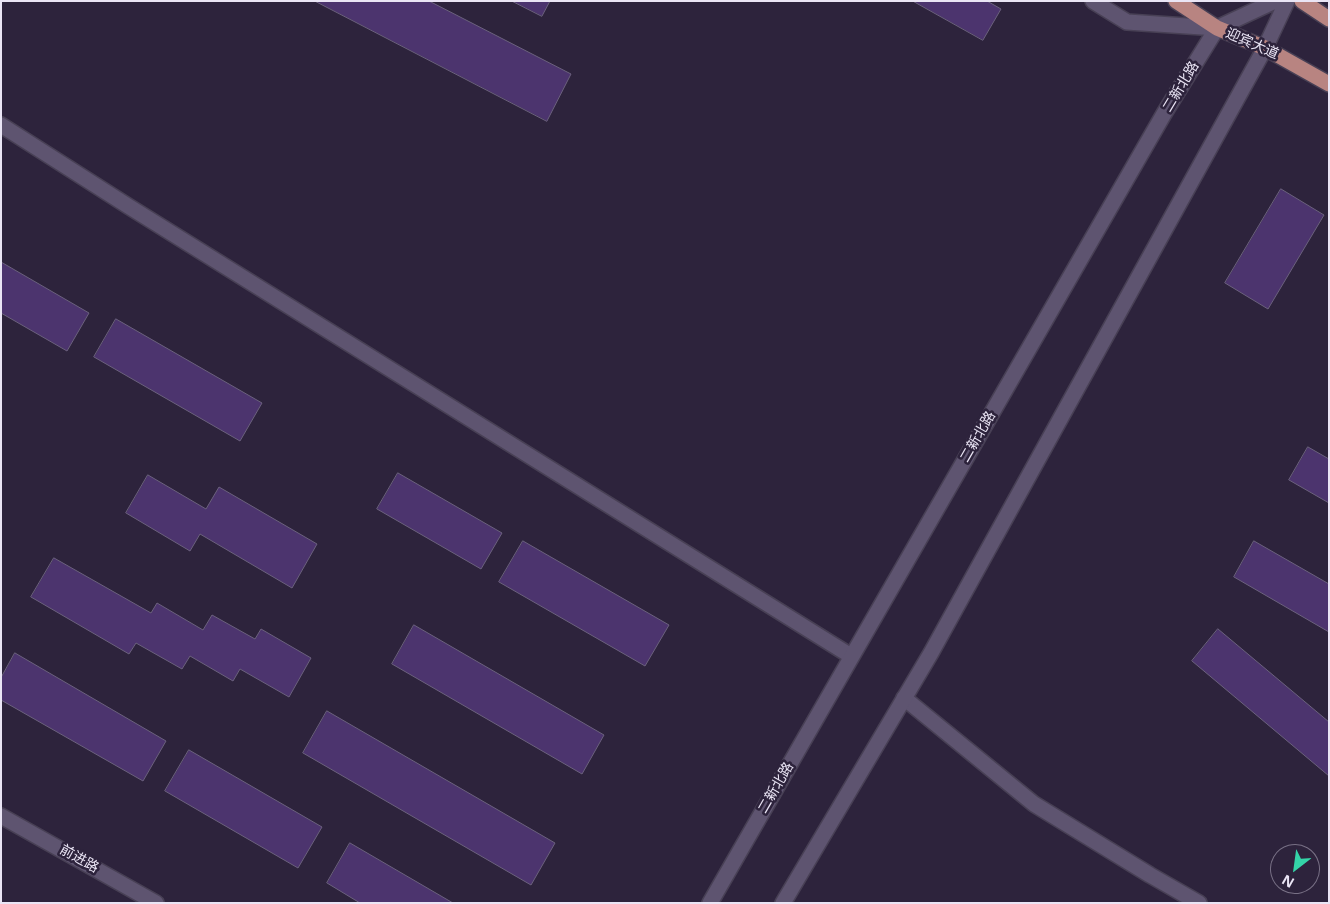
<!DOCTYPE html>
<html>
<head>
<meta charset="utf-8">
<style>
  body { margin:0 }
  #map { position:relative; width:1330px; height:904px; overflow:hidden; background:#2d233c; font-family:"Open Sans",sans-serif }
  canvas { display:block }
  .frame { position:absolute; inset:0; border:2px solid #eae5f5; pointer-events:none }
  .north { position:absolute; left:1270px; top:844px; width:50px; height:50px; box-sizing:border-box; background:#2d233c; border:1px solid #797186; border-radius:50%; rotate:210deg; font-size:14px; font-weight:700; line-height:20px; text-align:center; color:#eae5f5 }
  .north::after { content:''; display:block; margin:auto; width:18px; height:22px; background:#34d4a8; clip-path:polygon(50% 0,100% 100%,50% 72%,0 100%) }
</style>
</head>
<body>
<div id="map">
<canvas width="1330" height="904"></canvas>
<div class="frame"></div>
<div class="north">N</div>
</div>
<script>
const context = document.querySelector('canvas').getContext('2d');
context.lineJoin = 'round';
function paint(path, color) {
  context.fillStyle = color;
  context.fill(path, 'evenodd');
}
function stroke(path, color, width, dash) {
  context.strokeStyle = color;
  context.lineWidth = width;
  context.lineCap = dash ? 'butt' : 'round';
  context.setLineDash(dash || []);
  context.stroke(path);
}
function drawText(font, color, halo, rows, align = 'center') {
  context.font = font + ' "Open Sans","Noto Sans SC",sans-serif';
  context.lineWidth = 5;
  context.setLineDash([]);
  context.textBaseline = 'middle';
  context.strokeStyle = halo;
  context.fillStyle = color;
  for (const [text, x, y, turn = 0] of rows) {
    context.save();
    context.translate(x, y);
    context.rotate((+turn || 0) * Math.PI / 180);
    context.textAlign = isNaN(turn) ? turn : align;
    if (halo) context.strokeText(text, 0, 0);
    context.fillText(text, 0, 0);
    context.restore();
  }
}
const building = new Path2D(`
  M 315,1 L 429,1 L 571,74 L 547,121 Z
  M 512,1 L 550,1 L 542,16 Z
  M 913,1 L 987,1 L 1001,9 L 983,40 Z
  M 1281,189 L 1324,215 L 1268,309 L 1225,283 Z
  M 1,262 L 89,313 L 67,351 L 1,313 Z
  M 116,319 L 262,403 L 240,441 L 94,357 Z
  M 1308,447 L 1329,459 L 1329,503 L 1289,480 Z
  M 398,473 L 502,533 L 481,569 L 377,509 Z
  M 148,475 L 206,509 L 219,487 L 317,544 L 292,588 L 200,534 L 190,551 L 126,513 Z
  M 523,541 L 669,625 L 645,666 L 499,582 Z
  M 1254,541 L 1329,584 L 1329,632 L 1234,577 Z
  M 54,558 L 151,613 L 157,603 L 203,630 L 212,615 L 255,639 L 261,629 L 311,658 L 289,697 L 240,669 L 233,681 L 190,656 L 182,669 L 136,643 L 129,654 L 31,597 Z
  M 414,625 L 604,735 L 582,774 L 392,664 Z
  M 1218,629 L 1329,722 L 1329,776 L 1192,661 Z
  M 15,653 L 166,741 L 143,781 L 1,700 L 1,678 Z
  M 327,711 L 555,843 L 531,885 L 303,753 Z
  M 189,750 L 322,827 L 298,868 L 165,791 Z
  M 350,843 L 453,903 L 360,903 L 327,883 Z`);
const street = new Path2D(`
  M 1093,1 L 1127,22 L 1217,28
  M 1,125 L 128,206 L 851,656
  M 904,698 L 1034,804 L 1150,875 L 1199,903`);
const secondary = new Path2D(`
  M 1,816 L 156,903
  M 710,903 L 1165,112 L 1217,28 L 1275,1
  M 783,903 L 931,653 L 1265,48 L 1287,1`);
const primary = new Path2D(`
  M 1176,1 L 1217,28 L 1265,48 L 1329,84
  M 1302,1 L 1329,19`);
const streetNames = [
  ["迎宾大道",1252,44,24],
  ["二新北路",1181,87,-59],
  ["二新北路",978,437,-60],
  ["二新北路",776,788,-60],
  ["前进路",79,859,29]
];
paint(building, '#4c346e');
stroke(building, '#6b617d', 1);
stroke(street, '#484055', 18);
stroke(secondary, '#484055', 18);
stroke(primary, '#484055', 18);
stroke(street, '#5e5470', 15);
stroke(secondary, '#5e5470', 15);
stroke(primary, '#b88481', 15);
drawText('14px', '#eae5f5', '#2d233c', streetNames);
</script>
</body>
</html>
